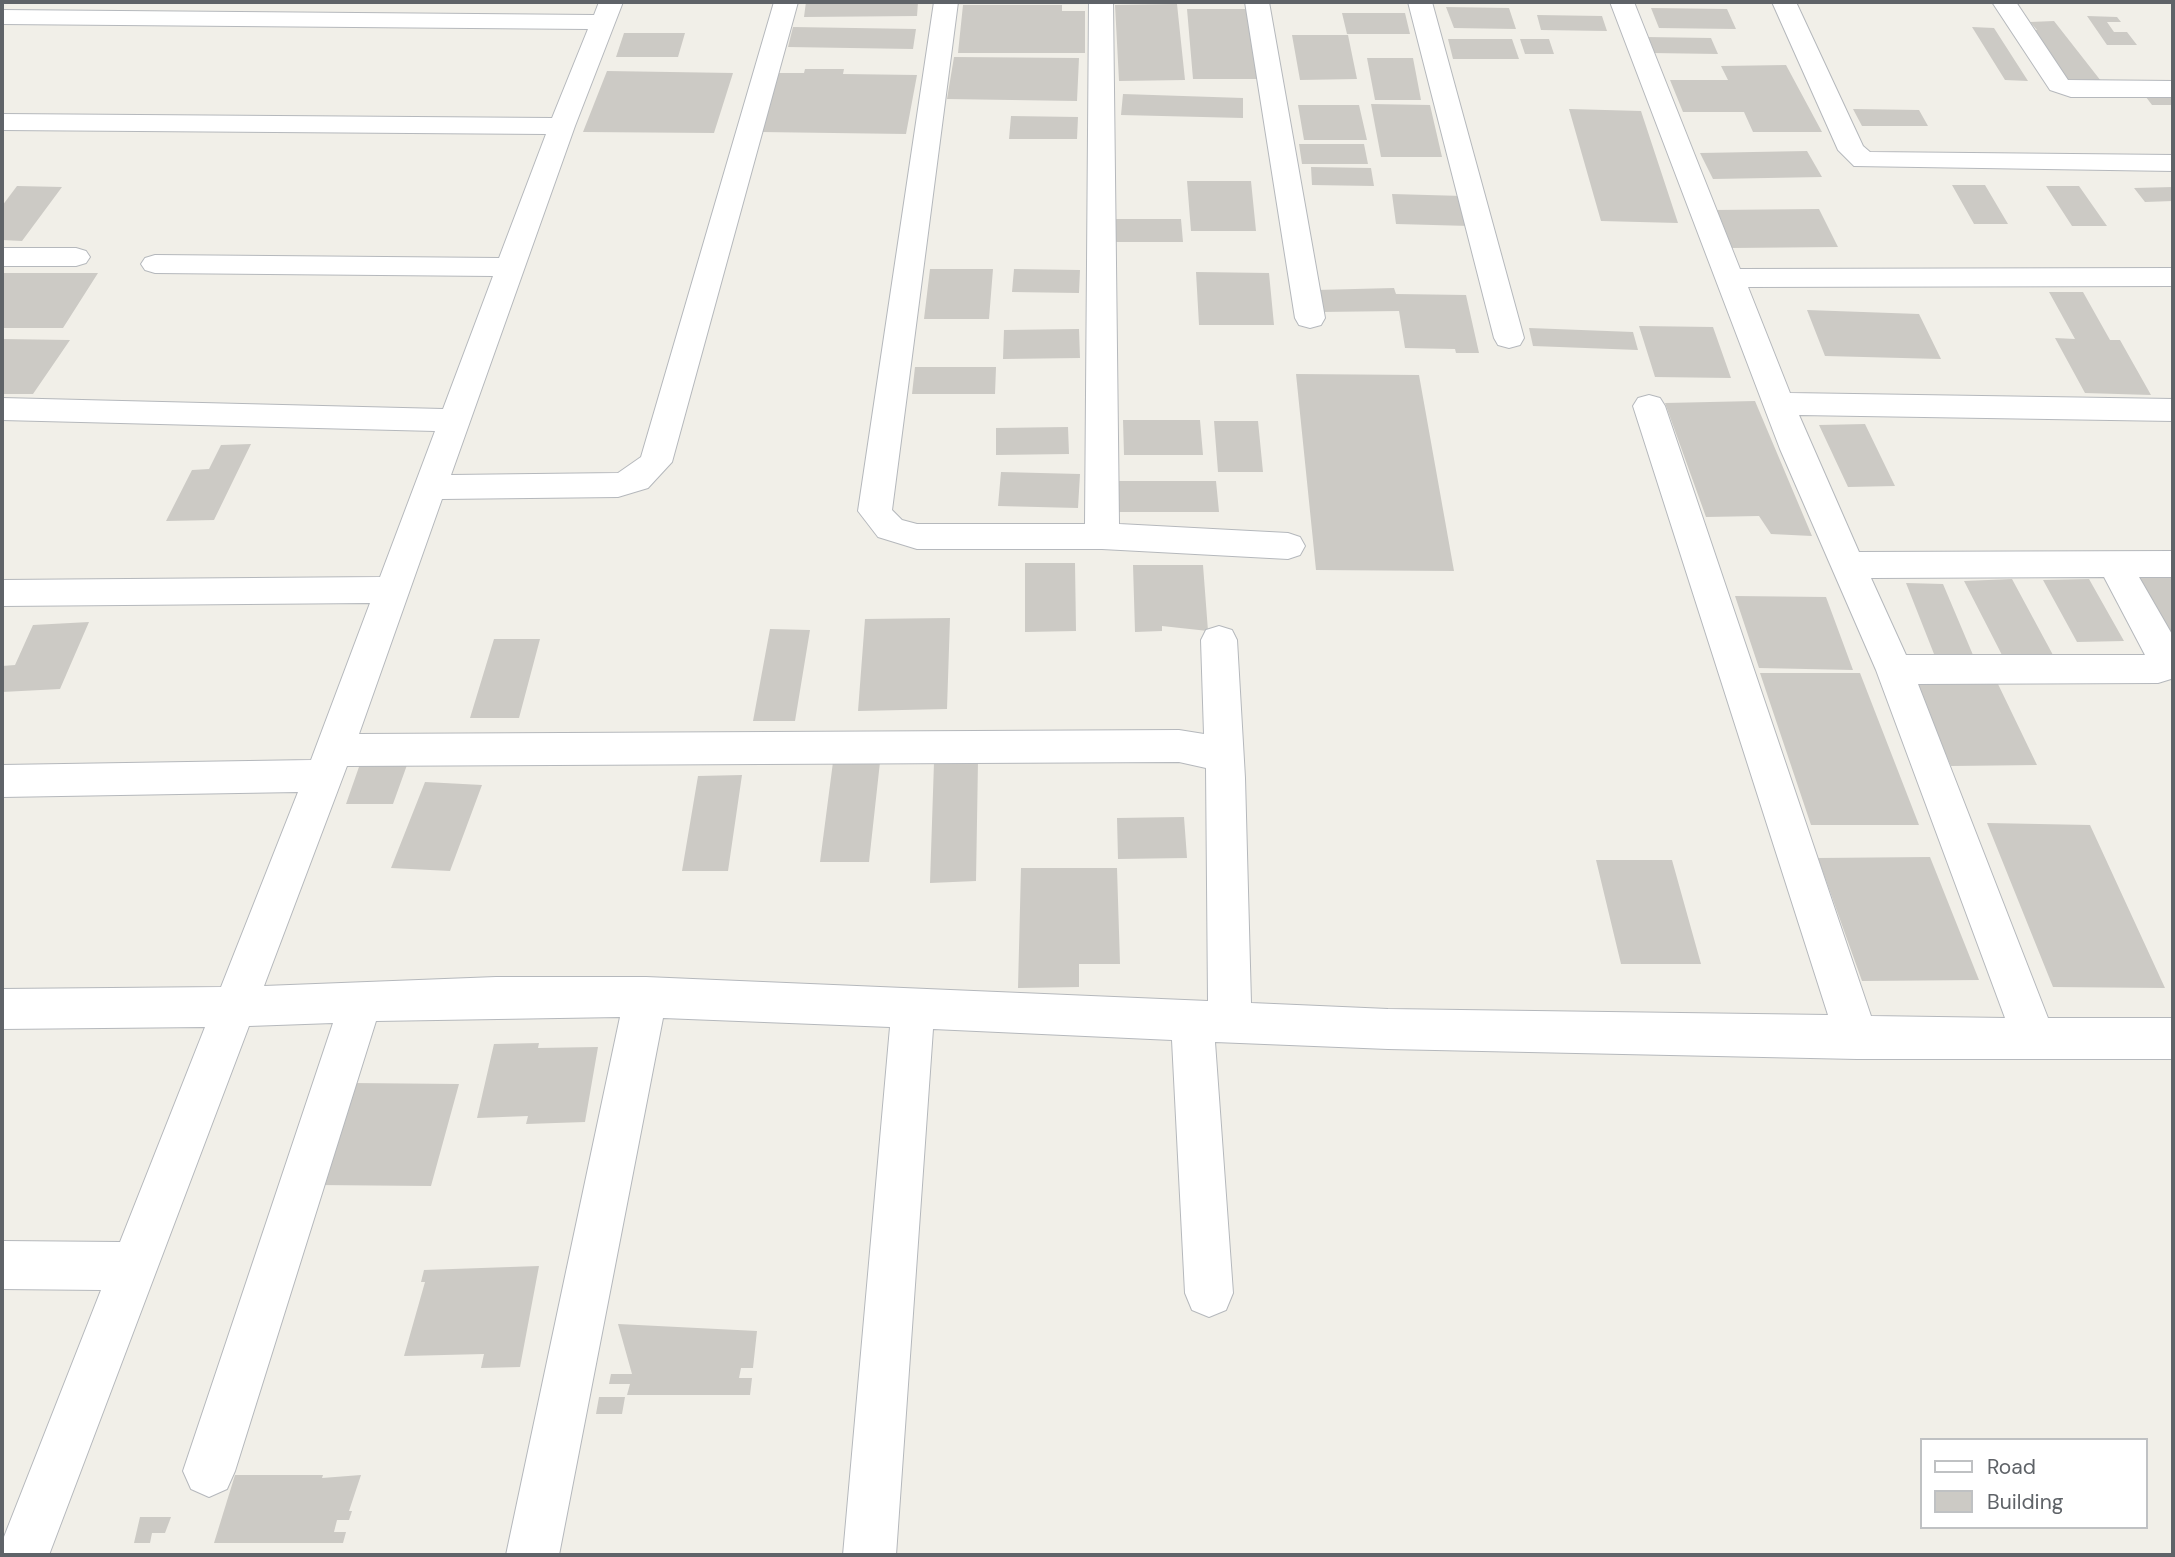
<!DOCTYPE html>
<html>
<head>
<meta charset="utf-8">
<style>
  body { margin:0 }
  #map { position:relative; width:2175px; height:1557px; overflow:hidden; background:#f1efe8; font-family:"DM Sans",sans-serif }
  canvas { display:block }
  .frame { position:absolute; inset:0; border:4px solid #5f6368; pointer-events:none }
  .legend { position:absolute; left:1920px; top:1438px; width:228px; height:91px; box-sizing:border-box; background:#fff; border:2px solid #bfc1c3; margin:0; padding:9px 12px; list-style:none; font-size:21px; color:#5f6368 }
  .legend li { display:flex; align-items:center; gap:14px; height:35px }
  .legend b { width:35px; border:2px solid #bfc1c3 }
</style>
</head>
<body>
<div id="map">
<canvas width="2175" height="1557"></canvas>
<div class="frame"></div>
<ul class="legend">
<li><b style="height:9px;background:#fff"></b>Road</li>
<li><b style="height:19px;background:#cccac5"></b>Building</li>
</ul>
</div>
<script>
const context = document.querySelector('canvas').getContext('2d');
context.lineJoin = 'round';
function paint(path, color) {
  context.fillStyle = color;
  context.fill(path, 'evenodd');
}
function stroke(path, color, width, dash) {
  context.strokeStyle = color;
  context.lineWidth = width;
  context.lineCap = dash ? 'butt' : 'round';
  context.setLineDash(dash || []);
  context.stroke(path);
}
const building = new Path2D(`
  M 806,2 L 918,2 L 917,16 L 804,17 Z
  M 1177,4 L 1185,80 L 1119,81 L 1115,5 Z
  M 963,5 L 1062,5 L 1062,11 L 1085,11 L 1085,53 L 958,53 Z
  M 1446,7 L 1509,8 L 1516,29 L 1454,28 Z
  M 1651,8 L 1727,9 L 1736,29 L 1659,28 Z
  M 1187,9 L 1249,9 L 1258,79 L 1193,79 Z
  M 1342,13 L 1405,13 L 1410,34 L 1347,34 Z
  M 1537,15 L 1602,16 L 1607,31 L 1541,30 Z
  M 2087,16 L 2117,17 L 2121,22 L 2107,22 L 2114,32 L 2127,32 L 2137,45 L 2107,45 Z
  M 2054,21 L 2101,81 L 2068,81 L 2029,30 L 2037,30 L 2030,22 Z
  M 793,27 L 916,29 L 913,49 L 788,47 Z
  M 1972,27 L 1994,28 L 2028,81 L 2005,80 Z
  M 624,33 L 685,33 L 678,57 L 616,57 Z
  M 1292,35 L 1348,35 L 1357,79 L 1300,80 Z
  M 1646,37 L 1711,38 L 1718,54 L 1652,53 Z
  M 1448,39 L 1512,39 L 1519,59 L 1453,59 Z
  M 1520,39 L 1549,39 L 1554,54 L 1525,54 Z
  M 954,57 L 1079,58 L 1077,101 L 947,99 Z
  M 1367,58 L 1413,58 L 1421,100 L 1375,100 Z
  M 1786,65 L 1822,132 L 1753,132 L 1744,112 L 1683,112 L 1670,80 L 1728,80 L 1721,66 Z
  M 805,69 L 844,69 L 843,74 L 917,75 L 906,134 L 761,132 L 778,73 L 804,73 Z
  M 607,71 L 733,73 L 714,133 L 583,132 Z
  M 2143,93 L 2171,93 L 2173,105 L 2152,105 Z
  M 1123,94 L 1243,98 L 1243,118 L 1121,115 Z
  M 1371,104 L 1430,105 L 1442,157 L 1381,157 Z
  M 1298,105 L 1359,105 L 1367,140 L 1304,140 Z
  M 1569,109 L 1641,111 L 1678,223 L 1601,221 Z
  M 1853,109 L 1919,110 L 1928,126 L 1862,126 Z
  M 1011,116 L 1078,117 L 1077,139 L 1009,139 Z
  M 1299,144 L 1364,144 L 1368,164 L 1302,164 Z
  M 1807,151 L 1822,177 L 1713,179 L 1700,153 Z
  M 1311,167 L 1371,168 L 1374,186 L 1312,185 Z
  M 1187,181 L 1251,181 L 1256,231 L 1191,231 Z
  M 1952,185 L 1985,185 L 2008,224 L 1974,224 Z
  M 17,186 L 62,187 L 22,241 L 2,240 L 2,206 Z
  M 2046,186 L 2079,186 L 2107,226 L 2072,226 Z
  M 2173,187 L 2173,201 L 2145,202 L 2134,188 Z
  M 1392,194 L 1463,196 L 1470,226 L 1396,224 Z
  M 1819,209 L 1838,247 L 1731,248 L 1714,210 Z
  M 1116,219 L 1181,219 L 1183,242 L 1116,242 Z
  M 930,269 L 993,269 L 989,319 L 924,319 Z
  M 1014,269 L 1080,270 L 1079,293 L 1012,292 Z
  M 1196,272 L 1269,273 L 1274,325 L 1199,325 Z
  M 4,273 L 98,273 L 63,328 L 2,328 Z
  M 1394,288 L 1396,294 L 1466,295 L 1479,353 L 1456,353 L 1455,349 L 1405,348 L 1399,311 L 1320,312 L 1316,290 Z
  M 2049,292 L 2083,292 L 2110,340 L 2120,340 L 2151,395 L 2085,393 L 2055,338 L 2075,339 Z
  M 1807,310 L 1919,314 L 1941,359 L 1825,356 Z
  M 1639,326 L 1713,327 L 1731,378 L 1655,377 Z
  M 1529,328 L 1633,332 L 1638,350 L 1533,346 Z
  M 1079,329 L 1080,358 L 1003,359 L 1004,330 Z
  M 2,339 L 70,340 L 33,394 L 2,394 Z
  M 915,367 L 996,367 L 995,394 L 912,394 Z
  M 1296,374 L 1419,375 L 1454,571 L 1316,570 Z
  M 1755,401 L 1812,536 L 1771,534 L 1759,516 L 1706,517 L 1665,403 Z
  M 1123,420 L 1200,420 L 1203,455 L 1124,455 Z
  M 1214,421 L 1258,421 L 1263,472 L 1218,472 Z
  M 1865,424 L 1895,486 L 1848,487 L 1819,425 Z
  M 1068,427 L 1069,454 L 996,455 L 996,428 Z
  M 251,444 L 214,520 L 166,521 L 192,470 L 209,469 L 221,445 Z
  M 1001,472 L 1080,474 L 1078,508 L 998,506 Z
  M 1112,481 L 1216,481 L 1219,512 L 1111,512 Z
  M 1025,563 L 1075,563 L 1076,631 L 1025,632 Z
  M 1133,565 L 1203,565 L 1208,631 L 1162,626 L 1162,631 L 1135,632 Z
  M 2173,577 L 2173,643 L 2134,578 Z
  M 2012,579 L 2053,655 L 2002,655 L 1964,581 Z
  M 2089,579 L 2124,641 L 2077,642 L 2043,580 Z
  M 1906,583 L 1943,584 L 1973,655 L 1934,654 Z
  M 1735,596 L 1826,597 L 1853,670 L 1759,668 Z
  M 950,618 L 947,709 L 858,711 L 865,619 Z
  M 89,622 L 60,689 L 2,692 L 2,666 L 15,665 L 33,625 Z
  M 770,629 L 810,630 L 795,721 L 753,721 Z
  M 494,639 L 540,639 L 519,718 L 470,718 Z
  M 1760,673 L 1860,673 L 1919,825 L 1811,825 Z
  M 1997,682 L 2037,765 L 1951,766 L 1914,684 Z
  M 978,761 L 976,881 L 930,883 L 934,762 Z
  M 833,762 L 880,762 L 869,862 L 820,862 Z
  M 360,764 L 407,765 L 393,804 L 346,804 Z
  M 742,775 L 728,871 L 682,871 L 698,776 Z
  M 425,782 L 482,785 L 450,871 L 391,868 Z
  M 1184,817 L 1187,858 L 1118,859 L 1117,818 Z
  M 1987,823 L 2090,825 L 2165,988 L 2053,987 Z
  M 1930,857 L 1979,980 L 1862,981 L 1818,858 Z
  M 1596,860 L 1672,860 L 1701,964 L 1621,964 Z
  M 1021,868 L 1117,868 L 1120,964 L 1079,964 L 1079,987 L 1018,988 Z
  M 539,1043 L 538,1048 L 598,1047 L 585,1122 L 526,1124 L 528,1116 L 477,1118 L 494,1044 Z
  M 352,1083 L 459,1084 L 431,1186 L 318,1185 Z
  M 539,1266 L 520,1367 L 481,1368 L 484,1354 L 404,1356 L 425,1282 L 421,1282 L 424,1270 Z
  M 618,1324 L 757,1331 L 753,1368 L 741,1368 L 739,1378 L 752,1378 L 750,1395 L 627,1395 L 630,1384 L 609,1384 L 611,1374 L 632,1374 Z
  M 599,1397 L 625,1397 L 622,1414 L 596,1414 Z
  M 235,1475 L 323,1475 L 322,1478 L 361,1475 L 349,1511 L 352,1511 L 349,1520 L 337,1520 L 334,1532 L 346,1532 L 343,1543 L 214,1543 Z
  M 140,1517 L 171,1517 L 165,1533 L 152,1533 L 150,1543 L 134,1543 Z`);
const minor = new Path2D(`
  M 599,2 L 623,2 L 575,126 L 451,475 L 618,473 L 641,457 L 774,2 L 798,2 L 672,462 L 648,488 L 618,497 L 442,499 L 359,734 L 1179,730 L 1204,734 L 1201,640 L 1206,630 L 1219,626 L 1232,630 L 1237,640 L 1245,778 L 1251,1003 L 1388,1009 L 1828,1015 L 1633,406 L 1638,398 L 1649,395 L 1660,398 L 1665,406 L 1871,1016 L 2005,1018 L 1876,670 L 1780,449 L 1610,2 L 1634,2 L 1740,269 L 2173,268 L 2173,286 L 1748,287 L 1790,393 L 2173,399 L 2173,421 L 1799,415 L 1859,552 L 2173,551 L 2173,577 L 2139,577 L 2173,636 L 2171,679 L 2158,683 L 1918,684 L 2048,1018 L 2173,1018 L 2173,1059 L 1857,1059 L 1388,1049 L 1215,1042 L 1233,1293 L 1226,1310 L 1209,1317 L 1192,1310 L 1185,1293 L 1172,1040 L 933,1029 L 896,1555 L 843,1555 L 890,1027 L 663,1018 L 559,1555 L 506,1555 L 620,1017 L 376,1021 L 235,1471 L 227,1489 L 209,1497 L 191,1489 L 183,1471 L 333,1023 L 249,1026 L 49,1555 L 2,1555 L 2,1542 L 101,1290 L 2,1289 L 2,1241 L 120,1242 L 205,1027 L 2,1029 L 2,989 L 221,987 L 298,792 L 2,797 L 2,765 L 311,760 L 370,603 L 2,606 L 2,580 L 380,577 L 435,431 L 2,420 L 2,398 L 443,409 L 493,276 L 155,273 L 145,270 L 141,264 L 145,258 L 155,255 L 499,258 L 546,134 L 2,130 L 2,114 L 552,118 L 588,29 L 2,24 L 2,10 L 594,15 ZM 2104,577 L 2145,655 L 1906,655 L 1871,578 ZM 1179,762 L 1206,768 L 1208,1001 L 646,977 L 496,977 L 264,986 L 347,766 Z
  M 934,2 L 958,2 L 892,510 L 902,520 L 917,524 L 1085,524 L 1089,2 L 1113,2 L 1119,524 L 1288,533 L 1300,537 L 1305,546 L 1300,555 L 1288,559 L 1102,549 L 917,549 L 878,537 L 858,511 Z
  M 1245,2 L 1269,2 L 1325,318 L 1321,325 L 1310,328 L 1299,325 L 1295,318 Z
  M 1408,2 L 1432,2 L 1524,338 L 1520,345 L 1509,348 L 1498,345 L 1494,338 Z
  M 1772,2 L 1796,2 L 1863,146 L 1870,152 L 2173,155 L 2173,171 L 1854,166 L 1838,150 Z
  M 1992,2 L 2016,2 L 2068,80 L 2173,81 L 2173,97 L 2071,97 L 2050,90 Z
  M 2,248 L 76,248 L 86,251 L 90,257 L 86,263 L 76,266 L 2,266 Z`);
paint(building, '#cccac5');
stroke(minor, '#b5b8bc', 2);
paint(minor, '#fff');
</script>
</body>
</html>
